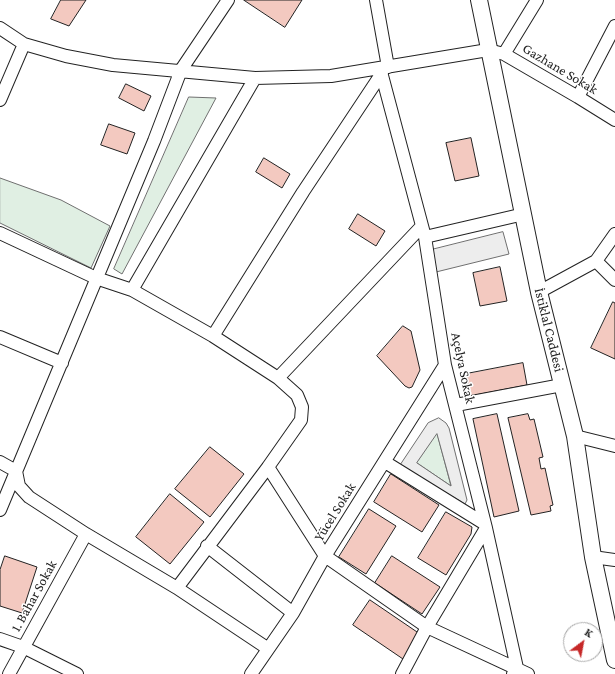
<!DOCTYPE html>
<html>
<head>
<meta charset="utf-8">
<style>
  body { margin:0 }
  #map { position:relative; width:615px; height:674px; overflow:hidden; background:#fff; font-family:"Crimson Pro",serif }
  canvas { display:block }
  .north { position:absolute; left:563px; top:622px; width:40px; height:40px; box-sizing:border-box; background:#fff; border:1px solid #a7a7a7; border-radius:50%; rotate:32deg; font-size:11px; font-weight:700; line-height:16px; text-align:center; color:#222 }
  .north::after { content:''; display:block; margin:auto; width:14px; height:18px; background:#c62828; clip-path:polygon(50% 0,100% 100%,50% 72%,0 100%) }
</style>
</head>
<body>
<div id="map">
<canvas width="615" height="674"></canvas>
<div class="north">K</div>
</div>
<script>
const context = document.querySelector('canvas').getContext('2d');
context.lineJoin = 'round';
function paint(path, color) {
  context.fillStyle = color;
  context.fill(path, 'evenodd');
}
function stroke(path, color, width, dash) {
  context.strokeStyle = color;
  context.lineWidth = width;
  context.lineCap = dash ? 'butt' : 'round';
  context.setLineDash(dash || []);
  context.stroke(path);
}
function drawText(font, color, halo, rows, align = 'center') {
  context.font = font + ' "Crimson Pro",serif';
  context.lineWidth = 3;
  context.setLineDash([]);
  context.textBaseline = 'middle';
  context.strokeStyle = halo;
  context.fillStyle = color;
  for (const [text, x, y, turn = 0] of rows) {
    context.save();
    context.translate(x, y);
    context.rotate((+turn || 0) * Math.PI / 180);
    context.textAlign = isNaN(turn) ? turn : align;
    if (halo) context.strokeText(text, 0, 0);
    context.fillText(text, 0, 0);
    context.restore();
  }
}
const green = new Path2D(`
  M 189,97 L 216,98 L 122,274 L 114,269 Z
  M 0,178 L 61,200 L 110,226 L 91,268 L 0,223 Z
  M 437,433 L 451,486 L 417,463 Z`);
const parking = new Path2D(`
  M 503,232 L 509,254 L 436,272 L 431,250 Z
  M 439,418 L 446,423 L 449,428 L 467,500 L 465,504 L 400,465 L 428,423 ZM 437,434 L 451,485 L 451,486 L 417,463 Z`);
const building = new Path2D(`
  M 61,0 L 86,0 L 69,26 L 51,19 Z
  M 244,0 L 302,0 L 285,27 Z
  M 126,84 L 151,96 L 144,111 L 119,98 Z
  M 109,124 L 135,133 L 127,154 L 101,145 Z
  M 471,138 L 479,176 L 455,181 L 446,143 Z
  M 264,158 L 290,174 L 282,188 L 256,172 Z
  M 358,214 L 385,231 L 376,246 L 349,229 Z
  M 500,267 L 507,301 L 480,306 L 473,273 Z
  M 613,302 L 615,303 L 615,359 L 591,348 Z
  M 403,326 L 411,331 L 420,370 L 412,387 L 409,388 L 405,386 L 377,356 Z
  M 523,363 L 527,385 L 470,396 L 466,374 Z
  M 497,414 L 519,511 L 494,517 L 473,419 Z
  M 528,414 L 530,420 L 534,419 L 543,457 L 539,458 L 541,469 L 545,468 L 553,505 L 550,506 L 551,511 L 531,515 L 508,418 Z
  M 210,447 L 244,474 L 210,517 L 175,489 Z
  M 391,474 L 439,505 L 422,532 L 374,502 Z
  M 170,494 L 204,522 L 170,564 L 136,537 Z
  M 369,509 L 396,526 L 366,574 L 339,557 Z
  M 446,512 L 472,527 L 471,534 L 446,575 L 418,558 Z
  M 5,556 L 37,567 L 22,613 L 0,606 L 0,570 Z
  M 392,556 L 440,587 L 422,614 L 375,583 Z
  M 370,600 L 420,634 L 403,659 L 353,625 Z`);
const street = new Path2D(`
  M 376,0 L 388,67
  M 0,28 L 24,44 L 66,56 L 113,65 L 255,78 L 331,76 L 488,50 L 504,54 L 578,97 L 615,120
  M 504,54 L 537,0
  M 380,68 L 425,237 L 445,365 L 486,528 L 517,668 L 513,674
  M 578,97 L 615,26
  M 0,100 L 24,44
  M 0,233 L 96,278 L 132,290 L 213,336 L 278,378 L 297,395 L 302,407 L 301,420 L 268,467 L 177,588
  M 425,237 L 524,214
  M 596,261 L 615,280
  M 132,290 L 255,78
  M 539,292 L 596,261 L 615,234
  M 213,336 L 303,192 L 382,73
  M 0,337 L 62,363
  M 278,378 L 422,226
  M 456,405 L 562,385
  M 575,436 L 615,446
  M 0,462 L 16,471
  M 385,462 L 485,524
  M 268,467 L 325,556 L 427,627 L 528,674
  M 16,471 L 19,486 L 29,497 L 86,534 L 177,588 L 267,648
  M 0,510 L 154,141 L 181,70 L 228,0
  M 207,546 L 293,613
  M 593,557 L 615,560
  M 0,639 L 23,647 L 77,674
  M 9,674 L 86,534
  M 251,674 L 293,613 L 325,556 L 445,365
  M 402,674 L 427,627 L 486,528`);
const secondary = new Path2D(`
  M 479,0 L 539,292 L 575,436 L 593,557 L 615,660`);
const streetNames = [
  ["Gazhane Sokak",560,69,31],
  ["İstiklal Caddesi",549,330,76],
  ["Açelya Sokak",463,368,78],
  ["Yücel Sokak",335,512,-58],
  ["1. Bahar Sokak",34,596,-61]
];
paint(green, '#e0efe3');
stroke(green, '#6f6f6f', 1);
paint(parking, '#ededed');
stroke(parking, '#6f6f6f', 1);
paint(building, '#f3c9c0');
stroke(building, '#222', 1);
stroke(street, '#222', 14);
stroke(secondary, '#222', 18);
stroke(street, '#fff', 12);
stroke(secondary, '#fff', 16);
drawText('14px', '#222', '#fff', streetNames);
</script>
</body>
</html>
